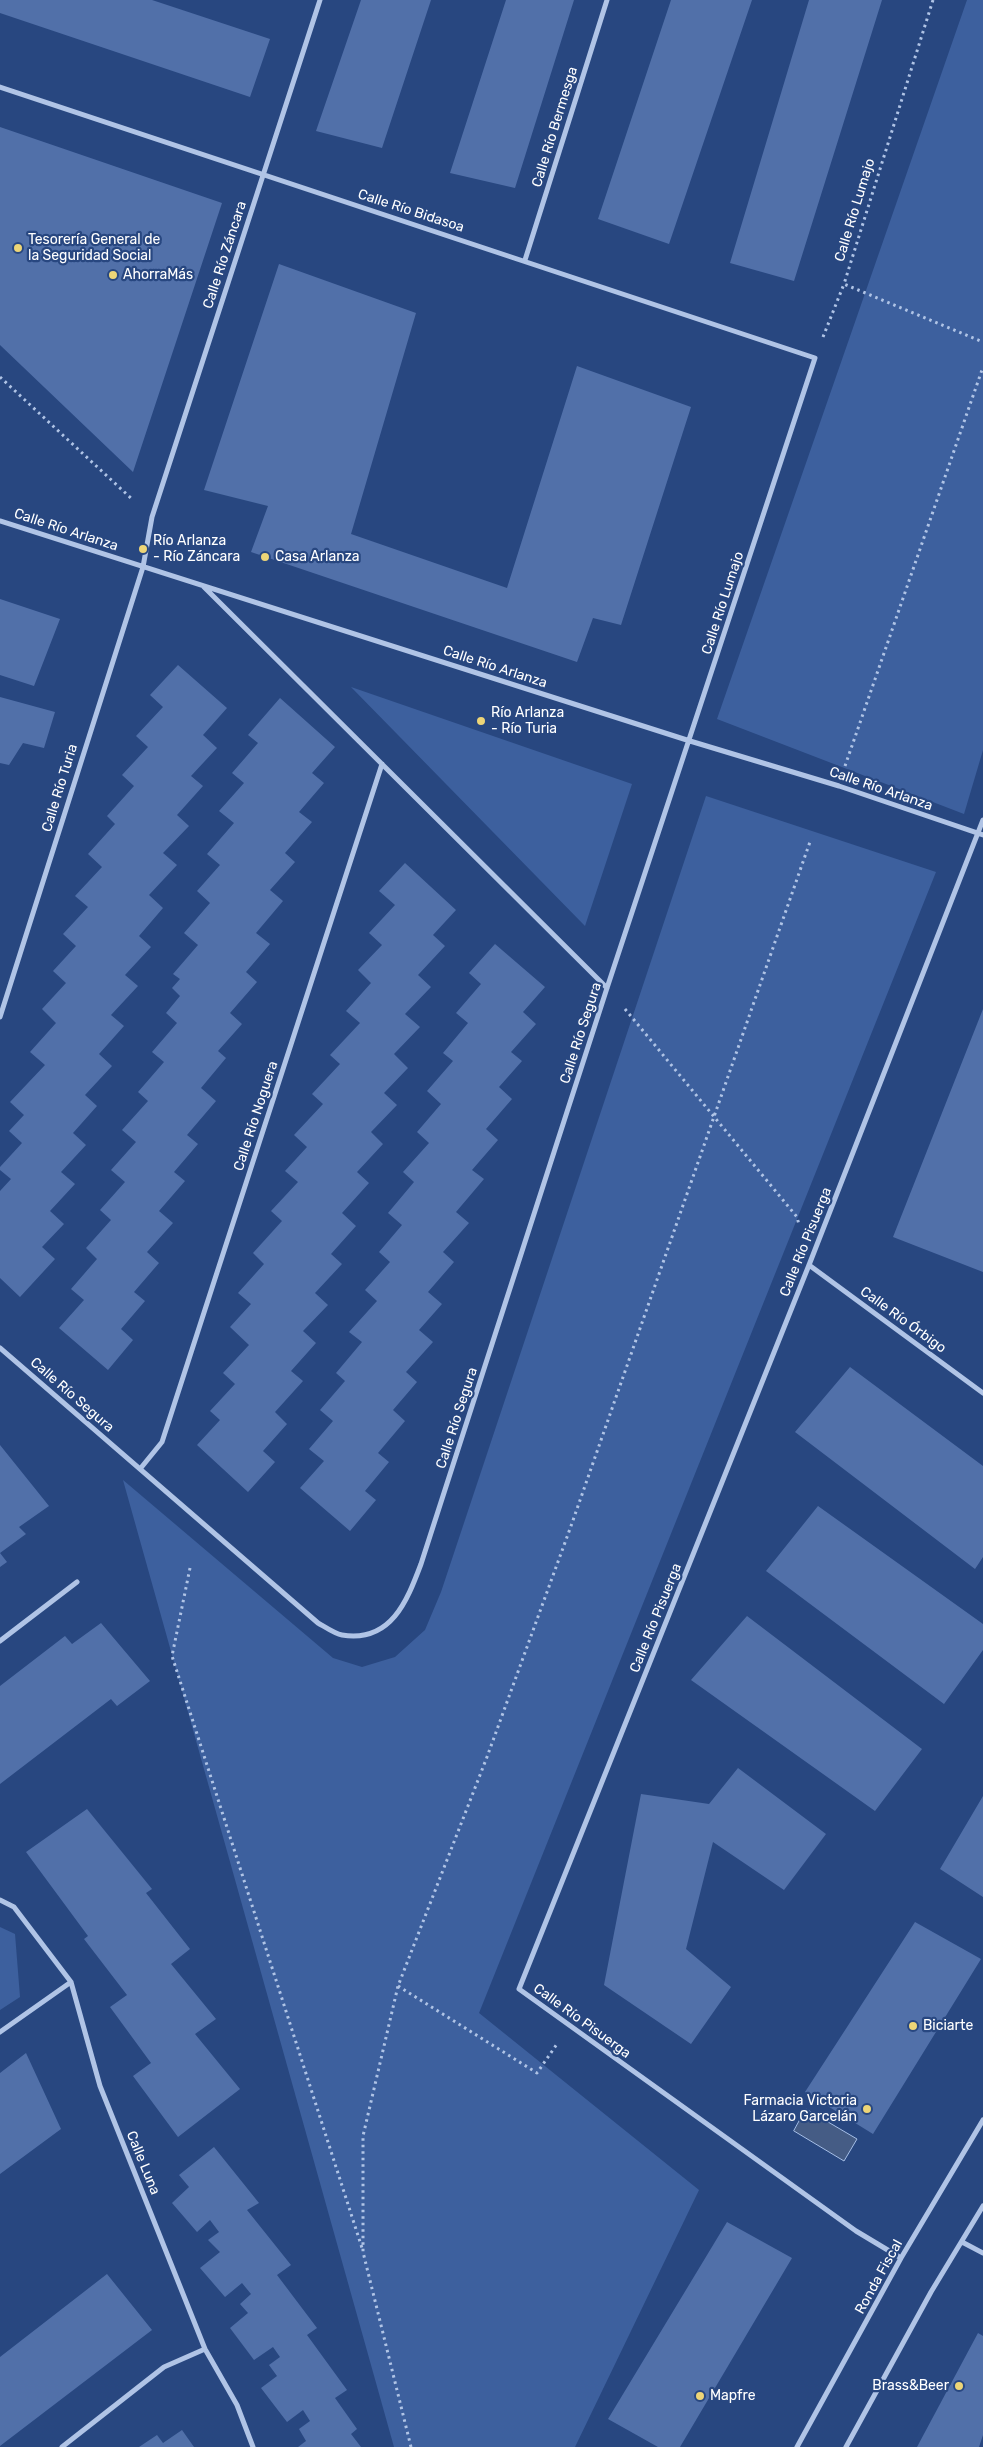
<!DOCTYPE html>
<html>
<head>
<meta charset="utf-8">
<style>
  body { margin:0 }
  canvas { display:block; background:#284780 }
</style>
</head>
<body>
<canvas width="983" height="2447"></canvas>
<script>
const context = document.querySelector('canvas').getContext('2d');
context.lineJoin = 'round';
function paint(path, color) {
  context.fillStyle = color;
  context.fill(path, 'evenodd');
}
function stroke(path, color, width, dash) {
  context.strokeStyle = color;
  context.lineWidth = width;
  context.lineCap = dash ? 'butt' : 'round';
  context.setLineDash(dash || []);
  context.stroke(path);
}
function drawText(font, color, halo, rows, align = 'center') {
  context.font = font + ' Rubik,sans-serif';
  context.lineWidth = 4.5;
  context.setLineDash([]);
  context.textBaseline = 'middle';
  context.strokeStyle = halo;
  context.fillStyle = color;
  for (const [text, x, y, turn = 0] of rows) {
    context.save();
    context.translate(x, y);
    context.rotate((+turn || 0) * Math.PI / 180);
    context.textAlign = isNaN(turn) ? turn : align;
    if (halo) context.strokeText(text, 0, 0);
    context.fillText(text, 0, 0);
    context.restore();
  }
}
const green = new Path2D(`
  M 967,0 L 983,0 L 983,750 L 964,814 L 717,719 Z
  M 351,687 L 632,784 L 585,926 Z
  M 706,796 L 936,872 L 479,2013 L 699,2190 L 575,2447 L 394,2447 L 123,1480 L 333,1658 L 362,1667 L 395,1657 L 425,1630 L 441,1592 Z
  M 0,1927 L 15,1934 L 20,1997 L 0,2010 Z`);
const water = new Path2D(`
  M 806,2109 L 857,2139 L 844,2161 L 794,2131 Z`);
const building = new Path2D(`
  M 0,0 L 152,0 L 270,39 L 250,97 L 0,13 Z
  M 361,0 L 431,0 L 382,148 L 316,131 Z
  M 506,0 L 574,0 L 515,188 L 450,173 Z
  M 671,0 L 752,0 L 669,244 L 598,219 Z
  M 809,0 L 882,0 L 794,281 L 730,263 Z
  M 0,127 L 222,203 L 133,472 L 0,345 Z
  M 279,264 L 416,313 L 351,534 L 507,588 L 577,366 L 691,407 L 621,625 L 593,618 L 577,662 L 251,552 L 268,506 L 204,490 Z
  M 0,599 L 60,619 L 34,686 L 0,675 Z
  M 178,665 L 227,708 L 203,735 L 217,748 L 191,776 L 203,786 L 177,815 L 189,826 L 163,853 L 177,865 L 149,895 L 163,908 L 139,936 L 151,947 L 125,975 L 138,986 L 111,1015 L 124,1026 L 99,1054 L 112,1066 L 85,1095 L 97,1106 L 73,1133 L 86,1145 L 61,1172 L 75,1184 L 50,1211 L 64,1224 L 42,1247 L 55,1259 L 20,1297 L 0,1278 L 0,1191 L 11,1179 L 0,1170 L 0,1167 L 22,1143 L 9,1131 L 24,1115 L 10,1102 L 45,1065 L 30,1052 L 56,1023 L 42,1009 L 66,983 L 53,971 L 76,946 L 63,934 L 88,907 L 75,896 L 102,867 L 88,854 L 115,824 L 107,816 L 134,786 L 122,775 L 148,747 L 136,736 L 163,707 L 150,695 Z
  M 0,697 L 55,712 L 44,748 L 23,743 L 9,765 L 0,763 Z
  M 280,698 L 335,747 L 312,773 L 324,783 L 299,812 L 312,822 L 285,853 L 295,862 L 270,890 L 283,901 L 256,933 L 270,944 L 246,972 L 257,982 L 230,1013 L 242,1024 L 218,1051 L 226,1058 L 201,1088 L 216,1101 L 187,1135 L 198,1144 L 174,1172 L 185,1181 L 159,1211 L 173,1223 L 147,1252 L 159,1263 L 134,1292 L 145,1301 L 121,1329 L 133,1340 L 108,1370 L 59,1328 L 84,1300 L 71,1289 L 97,1259 L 86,1248 L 111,1220 L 100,1210 L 125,1182 L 111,1170 L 136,1142 L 122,1130 L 148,1101 L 138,1092 L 164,1062 L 152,1052 L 177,1023 L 166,1013 L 180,996 L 172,988 L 180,979 L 173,974 L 198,945 L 184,933 L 210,903 L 197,891 L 220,865 L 207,854 L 234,823 L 219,811 L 244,783 L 232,773 L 258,743 L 248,735 Z
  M 405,863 L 456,910 L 433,935 L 445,946 L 418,975 L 431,987 L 405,1014 L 420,1027 L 394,1054 L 408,1068 L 384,1093 L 397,1105 L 371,1132 L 383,1144 L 357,1172 L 369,1183 L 342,1213 L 356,1226 L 331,1254 L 342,1264 L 315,1293 L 328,1305 L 303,1331 L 316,1343 L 291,1371 L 303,1381 L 275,1412 L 287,1424 L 263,1451 L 275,1462 L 248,1492 L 197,1445 L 220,1420 L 210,1411 L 235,1384 L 223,1373 L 249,1345 L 230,1327 L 251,1304 L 238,1293 L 264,1264 L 253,1253 L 282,1221 L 271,1211 L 298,1182 L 285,1171 L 307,1147 L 294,1135 L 323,1104 L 312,1094 L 340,1064 L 330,1055 L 360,1023 L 346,1011 L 371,983 L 358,970 L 382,945 L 369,933 L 395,905 L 379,891 Z
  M 495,944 L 545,987 L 523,1012 L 536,1024 L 511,1052 L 522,1061 L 499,1087 L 512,1099 L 486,1129 L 498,1140 L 472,1170 L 484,1179 L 456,1212 L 469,1223 L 443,1252 L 454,1262 L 428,1292 L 442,1304 L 419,1330 L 433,1342 L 406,1372 L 417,1382 L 393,1410 L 405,1421 L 378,1453 L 389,1462 L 365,1491 L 376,1500 L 350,1531 L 300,1488 L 324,1461 L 309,1449 L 333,1421 L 320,1410 L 345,1381 L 336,1373 L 362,1342 L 349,1332 L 377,1301 L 365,1290 L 390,1262 L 379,1252 L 402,1225 L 388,1213 L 414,1182 L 403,1172 L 429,1143 L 417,1132 L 441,1104 L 427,1091 L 453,1061 L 443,1053 L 468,1023 L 456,1013 L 481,984 L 469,973 Z
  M 983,1009 L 983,1272 L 893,1237 Z
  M 850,1367 L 983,1466 L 983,1557 L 975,1569 L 795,1432 Z
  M 0,1445 L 49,1506 L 19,1527 L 26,1534 L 0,1553 L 7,1562 L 0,1567 Z
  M 818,1506 L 983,1624 L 983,1650 L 944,1704 L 766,1571 Z
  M 747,1616 L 922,1749 L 875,1811 L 691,1680 Z
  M 101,1623 L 150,1681 L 117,1706 L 111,1699 L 0,1784 L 0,1686 L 65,1636 L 72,1644 Z
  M 738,1768 L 826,1834 L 784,1890 L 713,1842 L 686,1949 L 731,1987 L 691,2044 L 604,1985 L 641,1794 L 709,1804 Z
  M 983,1796 L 983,1897 L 940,1869 Z
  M 87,1809 L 152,1889 L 146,1893 L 190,1949 L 171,1964 L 216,2019 L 195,2034 L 240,2089 L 178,2137 L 133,2076 L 151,2063 L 110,2007 L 127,1995 L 84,1939 L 88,1936 L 26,1852 Z
  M 915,1922 L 981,1959 L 873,2134 L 805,2092 Z
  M 26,2053 L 61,2129 L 0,2174 L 0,2073 Z
  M 214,2147 L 259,2203 L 247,2210 L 291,2265 L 277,2275 L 317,2328 L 307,2335 L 347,2390 L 335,2398 L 357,2429 L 351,2434 L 361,2447 L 298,2447 L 306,2441 L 299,2429 L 310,2421 L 303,2410 L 287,2422 L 261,2388 L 277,2376 L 269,2365 L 280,2357 L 273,2347 L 254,2360 L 230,2328 L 248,2313 L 240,2304 L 251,2294 L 242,2283 L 225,2297 L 200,2268 L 220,2252 L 208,2240 L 219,2232 L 210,2220 L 197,2232 L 172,2203 L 189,2187 L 179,2175 Z
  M 727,2222 L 792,2258 L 680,2447 L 658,2447 L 608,2419 Z
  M 107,2274 L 152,2330 L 0,2446 L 0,2357 Z
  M 978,2333 L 983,2336 L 983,2435 L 979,2447 L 917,2447 Z
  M 182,2430 L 194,2447 L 139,2447 L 157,2435 L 163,2443 Z`);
const path = new Path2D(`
  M 933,0 L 844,284 L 983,342
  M 823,337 L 844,284
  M 0,377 L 133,500
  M 845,766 L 983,367
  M 625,1009 L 797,1217 L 799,1225
  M 190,1568 L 172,1656 L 362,2248
  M 398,1986 L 537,2073 L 557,2044
  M 411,2447 L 363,2252 L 363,2136 L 398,1986 L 487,1757 L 571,1526 L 811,839`);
const street = new Path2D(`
  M 0,87 L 815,358 L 607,988 L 421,1564 C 407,1601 391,1643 342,1635 C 335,1634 325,1627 318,1623 L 0,1348
  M 525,260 L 607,0
  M 0,521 L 690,741 L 839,786 L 983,835
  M 204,587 L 607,988
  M 0,1017 L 143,567 L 152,517 L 320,0
  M 809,1265 L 983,1393
  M 140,1469 L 162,1442 L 382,764
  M 0,1641 L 77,1582
  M 0,1900 L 14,1907 L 71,1982 L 100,2086 L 205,2349 L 237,2405 L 253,2447
  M 0,2032 L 71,1982
  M 962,2242 L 983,2253
  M 901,2258 L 856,2231 L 519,1989 L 809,1265 L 983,820
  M 62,2447 L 164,2367 L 205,2349
  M 797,2447 L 901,2258 L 983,2120
  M 846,2447 L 931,2292 L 983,2206`);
const markers = [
  [18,248,5,"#edd577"],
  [113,275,5,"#edd577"],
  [143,549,5,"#edd577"],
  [265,557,5,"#edd577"],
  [481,721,5,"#edd577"],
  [913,2026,5,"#edd577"],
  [867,2109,5,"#edd577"],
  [959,2386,5,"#edd577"],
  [700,2396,5,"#edd577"]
];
const streetNames = [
  ["Calle Río Bermesga",555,127,-73],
  ["Calle Río Lumajo",855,210,-73],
  ["Calle Río Bidasoa",411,211,18],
  ["Calle Río Záncara",225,255,-72],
  ["Calle Río Arlanza",66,530,18],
  ["Calle Río Lumajo",723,603,-72],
  ["Calle Río Arlanza",495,667,18],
  ["Calle Río Turia",60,788,-73],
  ["Calle Río Arlanza",881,789,19],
  ["Calle Río Segura",581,1033,-72],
  ["Calle Río Noguera",256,1116,-72],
  ["Calle Río Pisuerga",806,1242,-68],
  ["Calle Río Órbigo",903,1320,36],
  ["Calle Río Segura",72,1395,41],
  ["Calle Río Segura",457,1418,-72],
  ["Calle Río Pisuerga",656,1618,-68],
  ["Calle Río Pisuerga",582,2021,36],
  ["Calle Luna",143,2163,68],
  ["Ronda Fiscal",879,2277,-61]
];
const poiNames = [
  ["Tesorería General de",28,240],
  ["la Seguridad Social",28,256],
  ["AhorraMás",123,275],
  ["Río Arlanza",153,541],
  ["- Río Záncara",153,557],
  ["Casa Arlanza",275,557],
  ["Río Arlanza",491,713],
  ["- Río Turia",491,729],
  ["Biciarte",923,2026],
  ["Farmacia Victoria",857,2101,"right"],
  ["Lázaro Garcelán",857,2117,"right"],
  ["Brass&Beer",949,2386,"right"],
  ["Mapfre",710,2396]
];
paint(green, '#3d609e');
paint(water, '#455c85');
stroke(water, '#a5bee6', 1);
paint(building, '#5170a9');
stroke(path, '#b0c4e6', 3, [2.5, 4]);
stroke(street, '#b0c4e6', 5);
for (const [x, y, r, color] of markers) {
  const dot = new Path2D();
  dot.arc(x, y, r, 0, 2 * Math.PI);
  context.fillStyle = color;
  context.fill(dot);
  stroke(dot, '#284780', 2);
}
drawText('14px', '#fff', '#284780', streetNames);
drawText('14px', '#fff', '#284780', poiNames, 'left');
</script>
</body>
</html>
